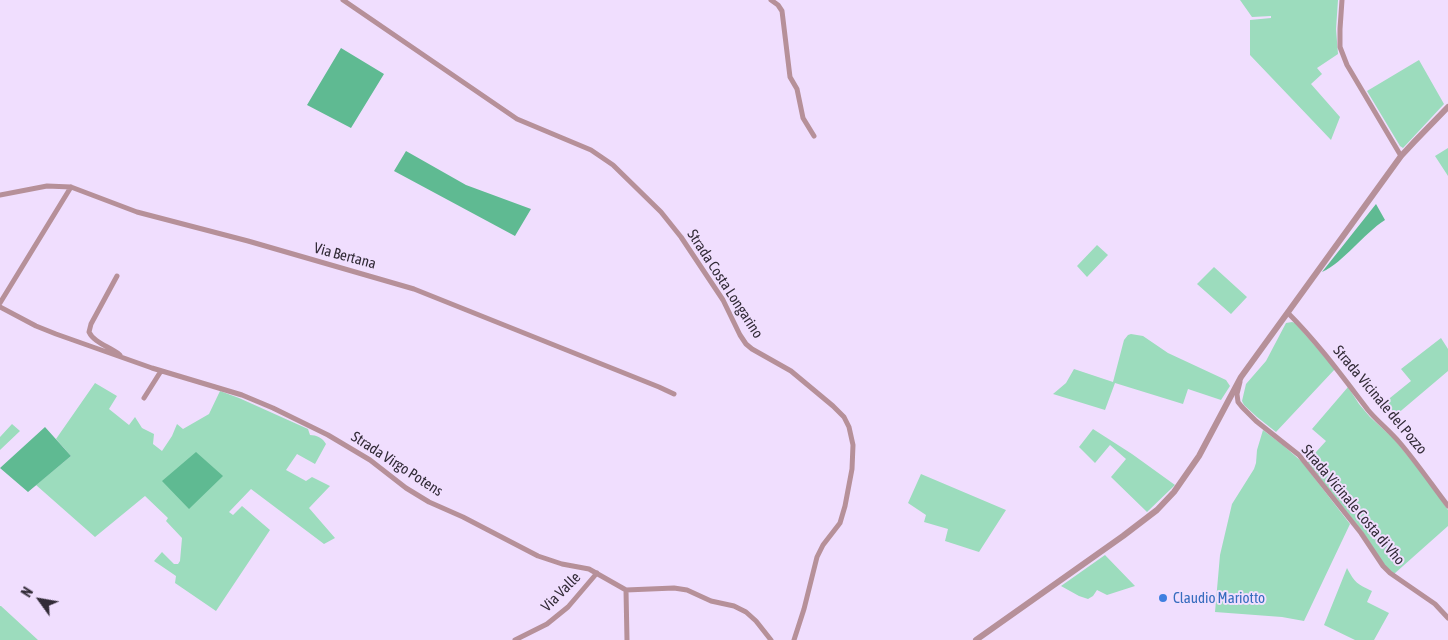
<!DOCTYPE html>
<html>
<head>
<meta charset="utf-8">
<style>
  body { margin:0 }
  #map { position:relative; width:1448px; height:640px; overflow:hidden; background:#f0defe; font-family:"Asap Condensed",sans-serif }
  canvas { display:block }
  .north { position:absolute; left:15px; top:575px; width:50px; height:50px; -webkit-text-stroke:4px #f0defe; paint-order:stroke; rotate:302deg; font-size:14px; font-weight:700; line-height:20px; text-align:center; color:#322b37 }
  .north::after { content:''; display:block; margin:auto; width:18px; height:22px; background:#322b37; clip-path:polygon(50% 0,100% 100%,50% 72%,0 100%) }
</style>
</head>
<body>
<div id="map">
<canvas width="1448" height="640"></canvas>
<div class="north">N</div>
</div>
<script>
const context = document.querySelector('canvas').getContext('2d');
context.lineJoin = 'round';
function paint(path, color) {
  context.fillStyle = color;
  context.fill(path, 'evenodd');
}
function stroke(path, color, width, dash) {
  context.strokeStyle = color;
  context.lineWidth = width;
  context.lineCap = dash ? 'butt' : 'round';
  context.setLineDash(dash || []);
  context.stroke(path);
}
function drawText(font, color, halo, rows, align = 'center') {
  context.font = font + ' "Asap Condensed",sans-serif';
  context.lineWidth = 4;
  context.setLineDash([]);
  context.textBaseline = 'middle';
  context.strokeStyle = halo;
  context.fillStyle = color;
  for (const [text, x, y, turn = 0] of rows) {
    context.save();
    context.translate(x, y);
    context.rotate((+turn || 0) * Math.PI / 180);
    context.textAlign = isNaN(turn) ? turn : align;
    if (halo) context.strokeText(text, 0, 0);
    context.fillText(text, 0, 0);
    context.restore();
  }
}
const green = new Path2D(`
  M 1240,0 L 1338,0 L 1336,29 L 1338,54 L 1317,68 L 1322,74 L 1311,84 L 1340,117 L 1331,140 L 1250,55 L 1250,20 L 1271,18 L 1271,16 L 1252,17 Z
  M 1419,60 L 1444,104 L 1403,148 L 1400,146 L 1367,91 Z
  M 1448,148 L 1448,176 L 1435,156 Z
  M 1097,245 L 1108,255 L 1087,277 L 1077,266 Z
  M 1214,267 L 1247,297 L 1231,314 L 1197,284 Z
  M 1292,322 L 1295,323 L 1335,369 L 1276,432 L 1257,417 L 1244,405 L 1242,401 L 1246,384 L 1266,361 L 1286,323 Z
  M 1131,334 L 1143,336 L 1168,353 L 1226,380 L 1230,386 L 1221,400 L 1188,389 L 1183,404 L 1115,383 L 1105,410 L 1053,394 L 1066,383 L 1074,369 L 1113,382 L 1124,340 L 1128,335 Z
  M 1441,338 L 1448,349 L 1448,371 L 1396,415 L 1385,402 L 1411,381 L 1401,369 Z
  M 95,383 L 117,396 L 109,409 L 129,425 L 135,417 L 142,428 L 154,434 L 153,444 L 162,451 L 172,436 L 177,424 L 183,429 L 209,414 L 220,391 L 239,398 L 308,429 L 310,435 C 316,435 323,438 326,444 L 315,464 L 297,454 L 286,470 L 306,481 L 312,477 L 330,486 L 309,508 L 335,538 L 324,544 L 251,489 L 229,512 L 233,515 L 242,506 L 270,530 L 216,611 L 175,583 L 176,576 L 154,561 L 162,552 L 174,564 L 178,564 L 180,561 L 182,538 L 166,521 L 168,518 L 145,496 L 95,537 L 36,485 L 71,456 L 56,439 Z
  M 1348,387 L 1359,404 L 1370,417 L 1394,439 L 1428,481 L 1448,510 L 1448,526 L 1394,574 L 1384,565 L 1363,532 L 1307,462 L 1326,441 L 1312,429 Z
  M 12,424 L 20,431 L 0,450 L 0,437 Z
  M 1093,429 L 1132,454 L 1175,485 L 1147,512 L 1111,477 L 1126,459 L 1110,445 L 1095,463 L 1079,447 Z
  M 1263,430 L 1284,446 L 1302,462 L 1350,524 L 1304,621 L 1282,617 L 1215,612 L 1220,555 L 1232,504 L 1254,469 L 1256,463 L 1257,450 Z
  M 921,474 L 1006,510 L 979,552 L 945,541 L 948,529 L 924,522 L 926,515 L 908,503 Z
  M 1105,555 L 1135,586 L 1107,595 L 1097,590 L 1093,596 L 1088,599 L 1079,596 L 1061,586 Z
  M 1347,568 C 1355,583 1357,584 1372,591 L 1367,602 L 1389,613 L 1374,640 L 1355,640 L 1324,625 Z
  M 0,606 L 1,606 L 38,640 L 0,640 Z`);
const forest = new Path2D(`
  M 341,48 L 384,74 L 351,128 L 307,105 Z
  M 406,151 L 466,185 L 531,209 L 515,236 L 394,171 Z
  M 1376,204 L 1385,220 C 1363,234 1344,262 1322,272 Z
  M 45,427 L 71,456 L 28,492 L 0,468 Z
  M 196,452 L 223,476 L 189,509 L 162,481 Z`);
const minor = new Path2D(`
  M 343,0 L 517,119 L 591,150 L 613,165 L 661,212 L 681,237 L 723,300 L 740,335 L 746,344 L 752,349 L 791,371 L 833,406 L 844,417 L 849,427 L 853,445 L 852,469 L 845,506 L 840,523 L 823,545 L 817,557 L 804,609 L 794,640
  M 771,0 L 778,5 L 782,11 L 790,77 L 797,89 L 803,118 L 814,136
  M 1342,0 L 1340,29 L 1340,47 L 1347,65 L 1401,156
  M 0,195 L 47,186 L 71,187 L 137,212 L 248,241 L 414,289 L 659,387 L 674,394
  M 117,276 L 91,324 L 89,332 C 94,343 111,347 120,355
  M 0,303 L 71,187
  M 0,307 L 36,326 L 56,334 L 152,368 L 242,395 L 273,408 L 328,435 L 370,460 L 406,488 L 429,502 L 463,517 L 538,556 L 562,564 L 589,569 L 626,590 L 674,588 L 687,590 L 711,601 L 734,606 L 746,612 L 756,621 L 771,640
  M 1288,313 C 1318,343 1342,376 1368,410 C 1377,421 1390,431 1400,443 C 1417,463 1432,485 1448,506
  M 1240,382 L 1237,394 L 1238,402 L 1242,407 L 1256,421 L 1299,455 L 1361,533 L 1383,566 L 1390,573 L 1435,604 L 1448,618
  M 144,398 L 161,371
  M 626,590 L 627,640
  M 515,640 L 547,624 L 568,607 L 597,573`);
const tertiary = new Path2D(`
  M 976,640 L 1123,536 L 1157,510 L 1174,492 L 1199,456 L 1241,377 L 1401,156 L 1415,141 L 1448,107`);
const markers = [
  [1163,598,5,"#3f7fe0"]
];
const streetNames = [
  ["Via Bertana",345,256,15],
  ["Strada Costa Longarino",725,284,57],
  ["Strada Vicinale del Pozzo",1380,400,50],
  ["Strada Virgo Potens",397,464,33],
  ["Strada Vicinale Costa di Vho",1353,505,50],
  ["Via Valle",561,592,-45]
];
const shopNames = [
  ["Claudio Mariotto",1173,598]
];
paint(green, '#9cdcbd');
paint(forest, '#5fba92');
stroke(minor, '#b69099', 5);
stroke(tertiary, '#b69099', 6);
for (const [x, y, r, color] of markers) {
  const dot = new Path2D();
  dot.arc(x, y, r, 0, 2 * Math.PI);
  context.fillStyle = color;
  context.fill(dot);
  stroke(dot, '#f0defe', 2);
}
drawText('15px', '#322b37', '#f0defe', streetNames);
drawText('15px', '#366cbe', '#f0defe', shopNames, 'left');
</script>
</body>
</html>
